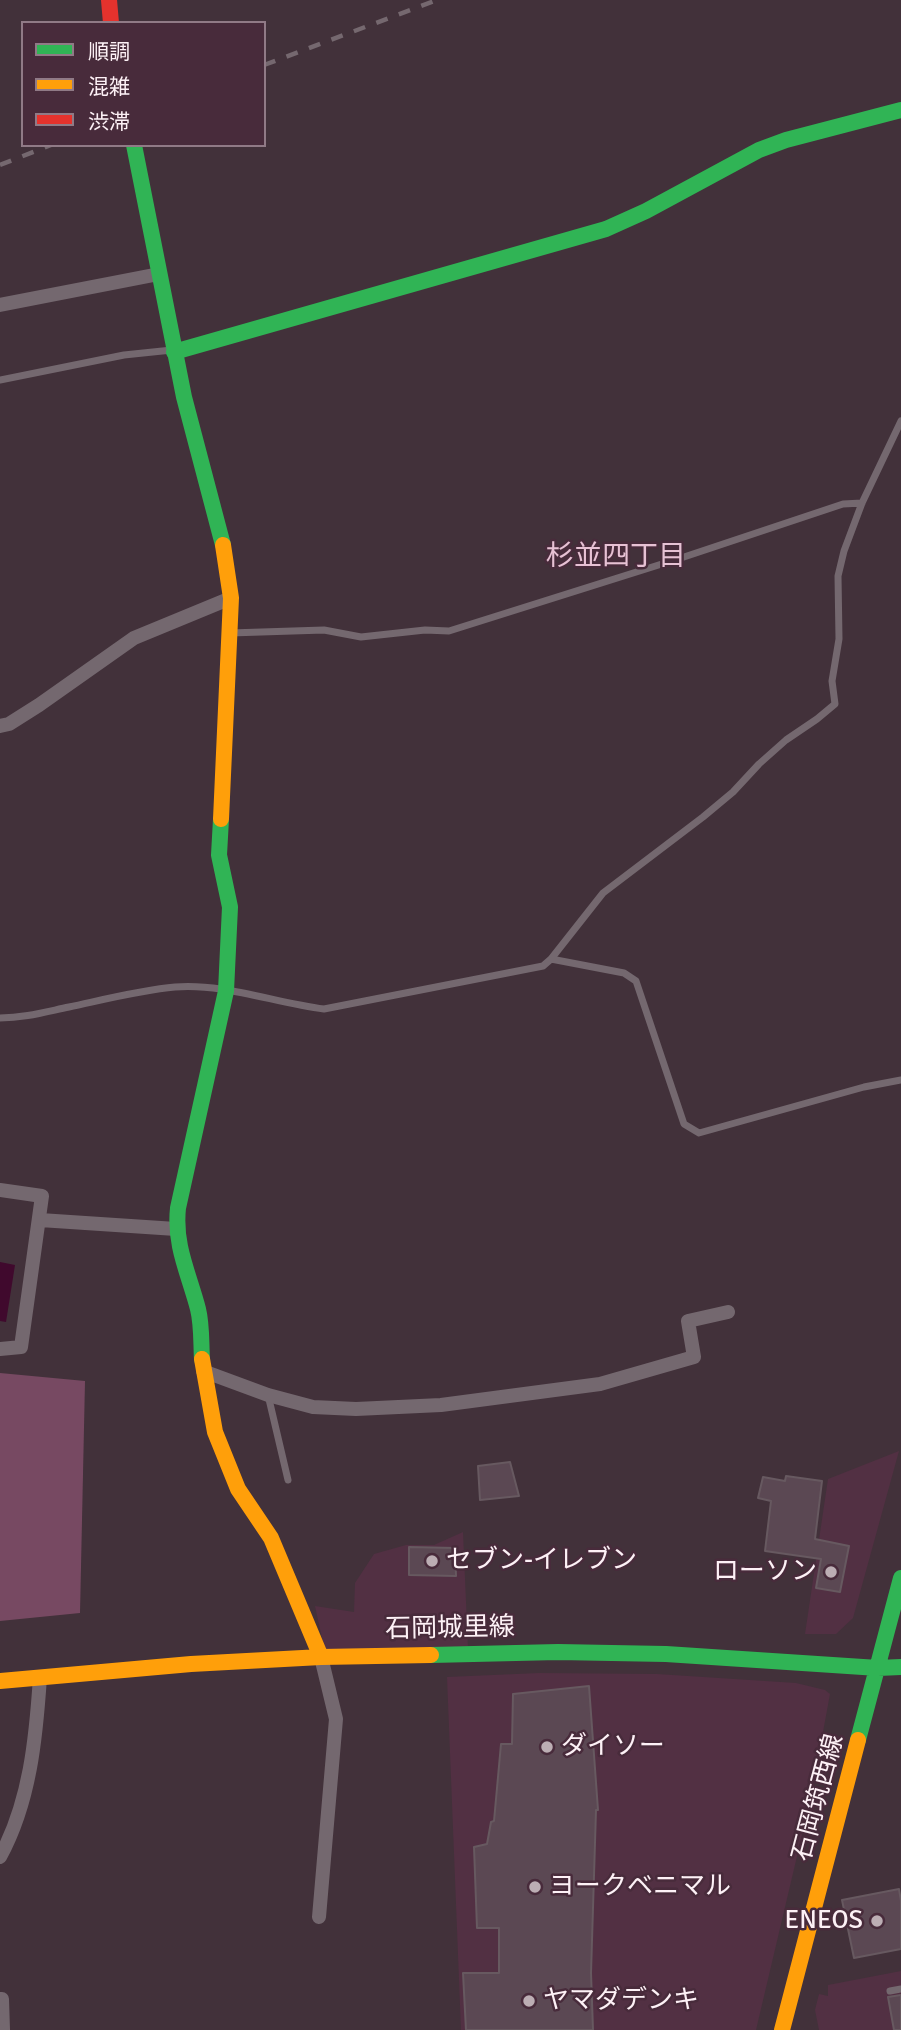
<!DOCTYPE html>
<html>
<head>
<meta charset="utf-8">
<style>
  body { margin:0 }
  #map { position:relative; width:901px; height:2030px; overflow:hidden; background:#42313a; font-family:Signika,"Noto Sans JP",sans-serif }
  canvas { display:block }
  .legend { position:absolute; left:21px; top:21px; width:245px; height:126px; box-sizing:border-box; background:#482b3b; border:2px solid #907a86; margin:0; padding:9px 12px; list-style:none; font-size:21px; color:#fdf1f6 }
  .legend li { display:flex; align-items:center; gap:14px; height:35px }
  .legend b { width:35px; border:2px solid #907a86 }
</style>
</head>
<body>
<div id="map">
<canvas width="901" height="2030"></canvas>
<ul class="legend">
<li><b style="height:9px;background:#30b455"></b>順調</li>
<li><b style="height:9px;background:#ff9f0a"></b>混雑</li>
<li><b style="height:9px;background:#e5322d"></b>渋滞</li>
</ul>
</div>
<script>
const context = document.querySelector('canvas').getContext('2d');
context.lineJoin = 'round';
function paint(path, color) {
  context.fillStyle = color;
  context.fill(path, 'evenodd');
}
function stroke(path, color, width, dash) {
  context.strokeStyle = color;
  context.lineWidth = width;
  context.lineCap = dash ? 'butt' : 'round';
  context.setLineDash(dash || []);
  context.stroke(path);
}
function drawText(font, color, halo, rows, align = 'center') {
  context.font = font + ' Signika,"Noto Sans JP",sans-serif';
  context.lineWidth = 5;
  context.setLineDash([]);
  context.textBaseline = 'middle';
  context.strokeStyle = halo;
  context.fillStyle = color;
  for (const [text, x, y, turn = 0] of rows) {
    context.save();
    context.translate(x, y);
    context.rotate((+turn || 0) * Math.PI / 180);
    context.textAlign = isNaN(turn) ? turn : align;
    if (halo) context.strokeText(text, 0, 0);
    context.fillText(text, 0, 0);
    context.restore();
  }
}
const built = new Path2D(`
  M 899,1451 L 853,1618 L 836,1634 L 805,1634 L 828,1479 Z
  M 463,1532 L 468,1648 L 325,1652 L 315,1606 L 354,1612 L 355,1583 L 374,1554 L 406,1545 L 434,1545 Z
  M 539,1673 L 657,1674 L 796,1683 L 825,1690 L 830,1694 L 811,1797 L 756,2030 L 461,2030 L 447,1677 Z
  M 901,1971 L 901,2030 L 819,2030 L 815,2010 L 819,1994 L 828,1996 L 828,1985 Z`);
const green = new Path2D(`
  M 0,1373 L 85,1381 L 80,1613 L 0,1621 Z`);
const water = new Path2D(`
  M 0,1262 L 15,1265 L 6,1322 L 0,1321 Z`);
const building = new Path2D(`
  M 510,1462 L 519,1496 L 480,1500 L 478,1466 Z
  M 786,1476 L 822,1481 L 815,1539 L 849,1546 L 840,1592 L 816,1588 L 821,1559 L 765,1551 L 771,1501 L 758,1498 L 763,1477 L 785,1481 Z
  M 409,1547 L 455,1548 L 456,1576 L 409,1575 Z
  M 589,1686 L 598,1810 L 596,1810 L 591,1973 L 593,2030 L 466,2030 L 463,1973 L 499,1973 L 499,1928 L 477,1928 L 474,1847 L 487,1844 L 491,1822 L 494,1821 L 501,1744 L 512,1744 L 513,1694 Z
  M 899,1889 L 901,1901 L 901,1949 L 854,1958 L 842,1900 Z
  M 901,1995 L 901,2030 L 894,2030 L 888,1997 Z`);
const lane = new Path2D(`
  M 0,380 L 124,355 L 172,350
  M 230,633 L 324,630 L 361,637 L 425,630 L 449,631 L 684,557 L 843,504 L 862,503
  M 551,959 L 624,973 L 636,981 L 684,1124 L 699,1133 L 864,1087 L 901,1080
  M 0,1018 C 24,1018 45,1012 69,1007 C 102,1000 141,990 175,987 C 224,983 275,1003 324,1009 L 543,966 L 551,959 L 603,893 L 703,817 L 733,792 L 759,764 L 786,740 L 817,719 L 835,704 L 832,681 L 839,639 L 838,576 L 844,551 L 862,503 L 901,421
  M 268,1395 L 288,1480
  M 890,1991 L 901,1989`);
const street = new Path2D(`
  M 0,305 L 159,274
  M 0,726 L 9,724 L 39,705 L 134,638 L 231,598
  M 0,1190 L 42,1196 L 21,1347 L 0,1349
  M 40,1220 L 176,1229
  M 203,1371 L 268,1395 L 313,1407 L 356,1409 L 441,1405 L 600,1384 L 694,1357 L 688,1321 L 728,1312
  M 0,1857 C 30,1802 36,1738 40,1677
  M 319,1917 L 336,1719 L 321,1657
  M 0,1999 L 2,1999 L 3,2030`);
const fast = new Path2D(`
  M 134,145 L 184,397 L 223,545
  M 174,352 L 606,229 L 646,211 L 759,150 L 786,140 L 901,110
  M 202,1359 C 201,1343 202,1325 198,1309 C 189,1274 174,1246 178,1208 L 226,991 L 230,907 L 219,855 L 221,819
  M 431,1655 L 558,1652 L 666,1654 L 878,1668 L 901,1667
  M 858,1740 L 901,1578`);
const slow = new Path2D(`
  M 221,819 L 231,598 L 223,545
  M 202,1359 L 215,1432 L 238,1489 L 271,1538 L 321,1657
  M 0,1681 L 191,1664 L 321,1657 L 431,1655
  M 782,2030 L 858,1740`);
const jam = new Path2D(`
  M 109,0 L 111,23`);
const rail = new Path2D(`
  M 264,65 L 437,0
  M 0,165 L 51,145`);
const markers = [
  [432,1561,7,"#bcaeb4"],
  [831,1572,7,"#bcaeb4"],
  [547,1747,7,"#bcaeb4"],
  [535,1887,7,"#bcaeb4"],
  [877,1921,7,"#bcaeb4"],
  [529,2001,7,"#bcaeb4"]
];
const poiNames = [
  ["セブン-イレブン",446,1561],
  ["ローソン",817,1572,"right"],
  ["ダイソー",561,1747],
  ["ヨークベニマル",549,1887],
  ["ENEOS",863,1921,"right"],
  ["ヤマダデンキ",543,2001]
];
const streetNames = [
  ["石岡城里線",450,1629,-1],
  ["石岡筑西線",819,1798,-75]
];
const neighbourhoodNames = [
  ["杉並四丁目",616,558]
];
paint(built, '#523043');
paint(green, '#774962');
paint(water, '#40092d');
paint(building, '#5b4853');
stroke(building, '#675960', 2);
stroke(lane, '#74686f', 7);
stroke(street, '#74686f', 14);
stroke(fast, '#30b455', 16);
stroke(slow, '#ff9f0a', 16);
stroke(jam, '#e5322d', 16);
stroke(rail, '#75686f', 4.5, [12, 12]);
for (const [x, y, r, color] of markers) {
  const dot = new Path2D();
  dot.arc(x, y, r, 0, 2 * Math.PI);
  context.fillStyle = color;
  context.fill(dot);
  stroke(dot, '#482b3b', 2.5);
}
drawText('26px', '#fdf1f6', '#482b3b', poiNames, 'left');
drawText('26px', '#fdf1f6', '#482b3b', streetNames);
drawText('28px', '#e7c1d4', '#482b3b', neighbourhoodNames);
</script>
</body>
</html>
